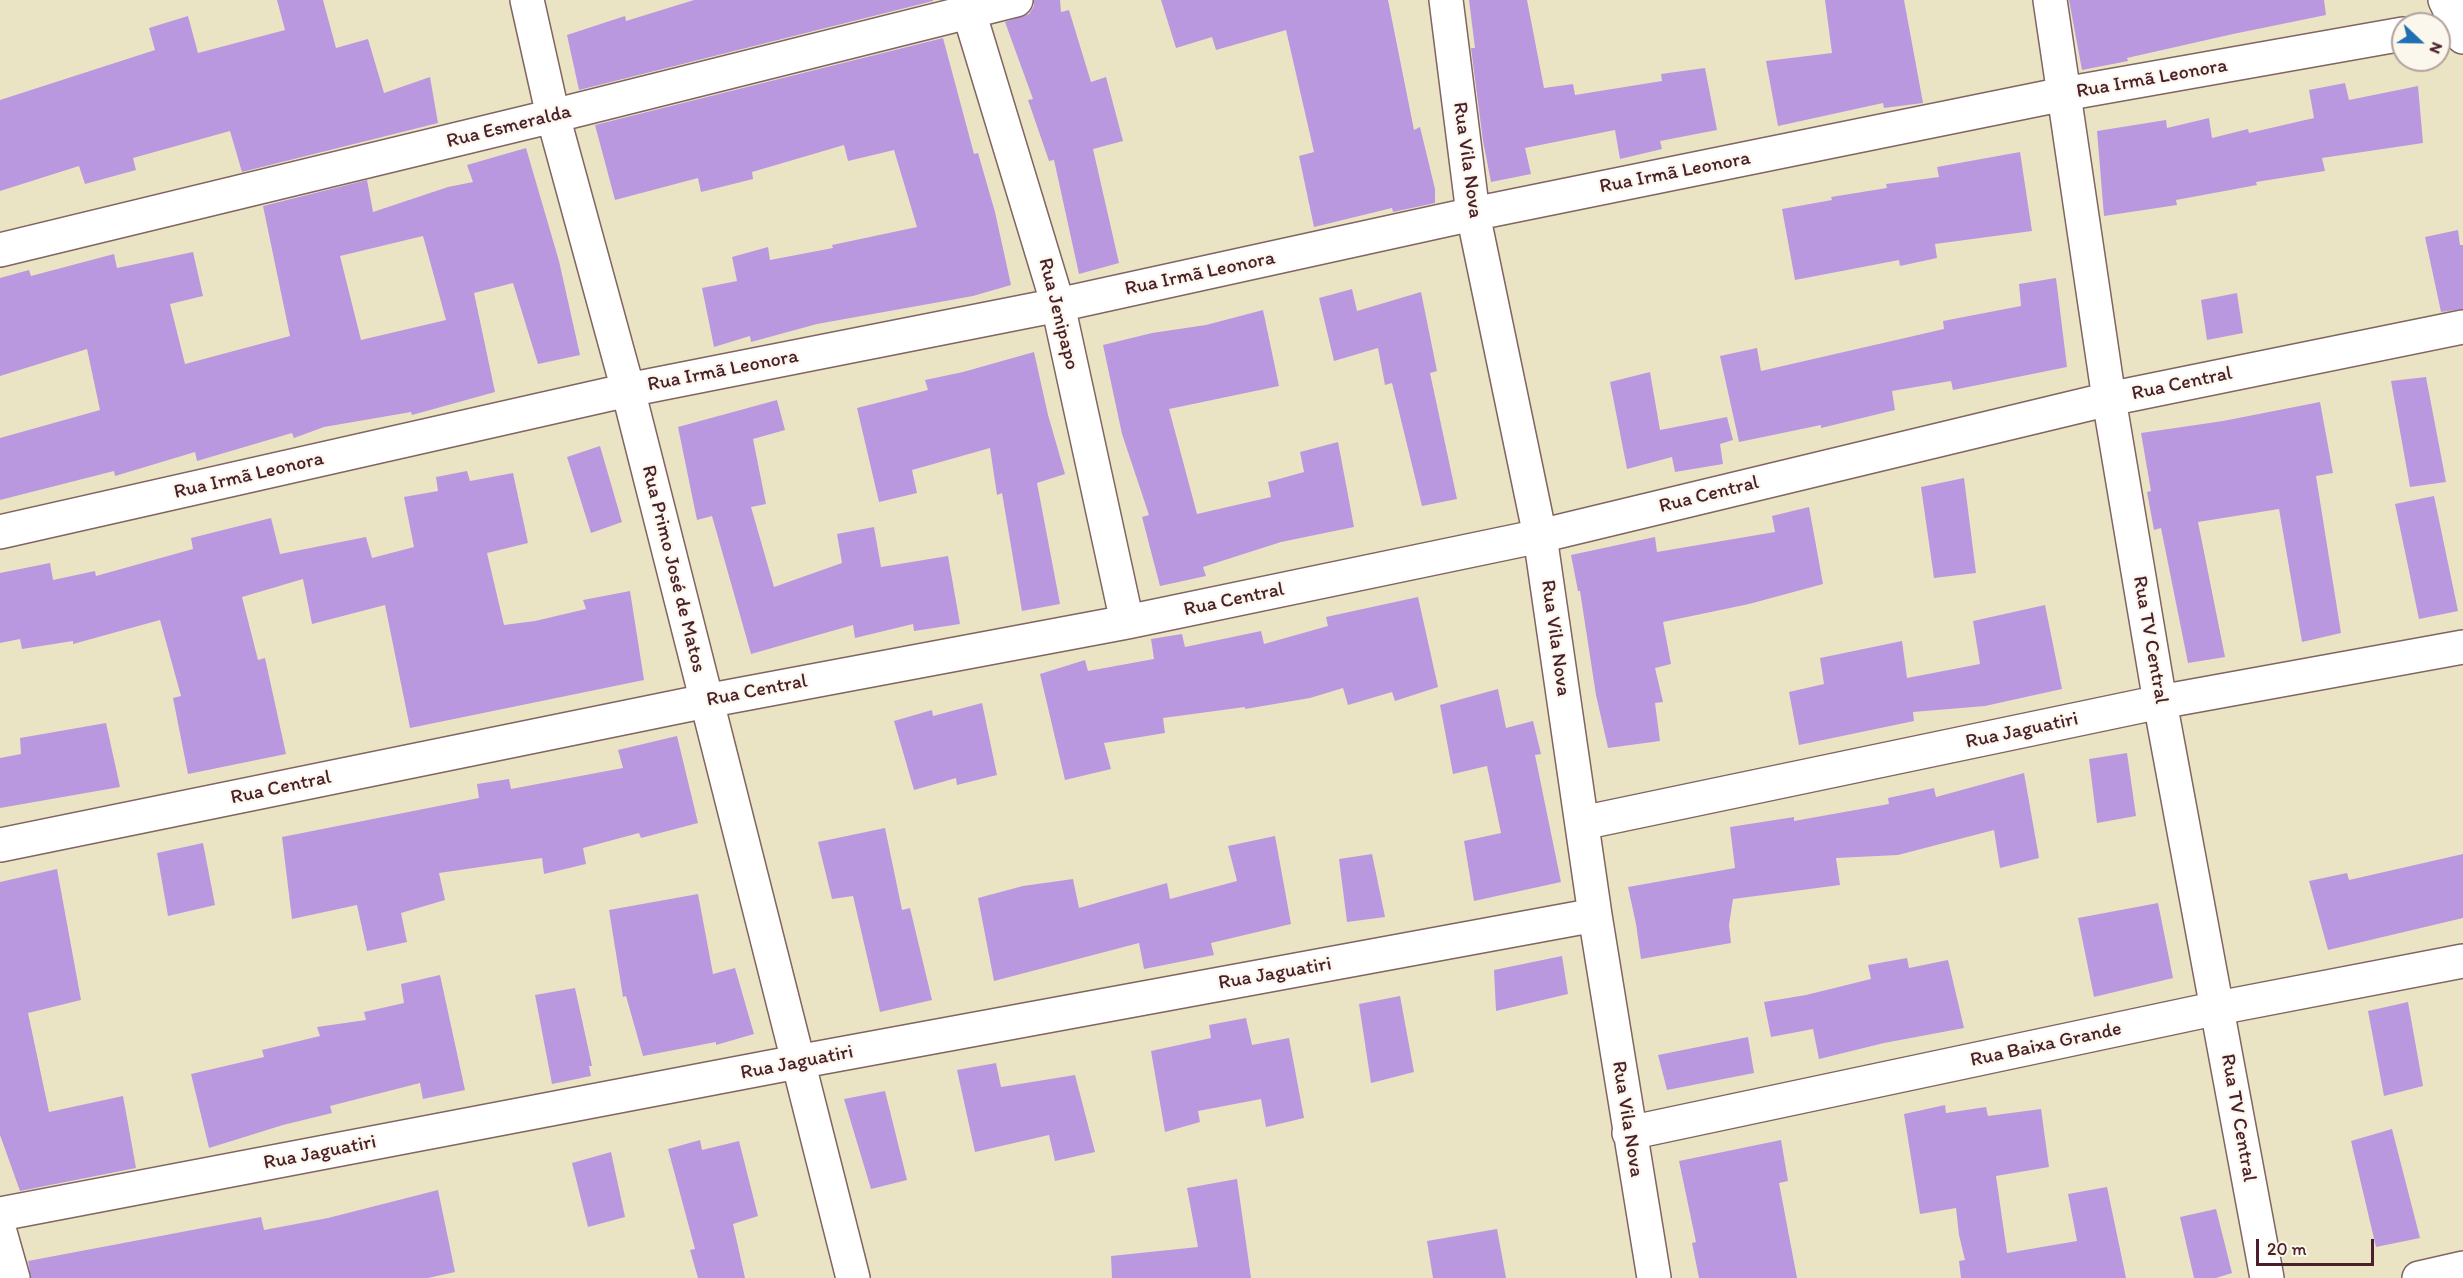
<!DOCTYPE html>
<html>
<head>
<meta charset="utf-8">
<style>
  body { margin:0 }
  #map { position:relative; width:2463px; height:1278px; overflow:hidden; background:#eae4c4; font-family:Itim,sans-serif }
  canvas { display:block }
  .north { position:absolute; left:2391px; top:12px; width:60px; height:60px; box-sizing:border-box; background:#fbf7ec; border:2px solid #b4a19f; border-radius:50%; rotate:112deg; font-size:16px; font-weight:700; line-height:24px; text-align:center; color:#4a1f2b }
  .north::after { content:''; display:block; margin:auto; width:21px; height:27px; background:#1f6fb2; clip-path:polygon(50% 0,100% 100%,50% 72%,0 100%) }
  .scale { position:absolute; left:2256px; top:1239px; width:118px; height:27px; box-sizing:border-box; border:3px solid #4a1f2b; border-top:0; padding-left:8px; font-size:18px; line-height:21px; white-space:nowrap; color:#4a1f2b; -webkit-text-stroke:4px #fbf7ec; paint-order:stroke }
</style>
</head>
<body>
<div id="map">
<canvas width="2463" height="1278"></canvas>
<div class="north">N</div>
<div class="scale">20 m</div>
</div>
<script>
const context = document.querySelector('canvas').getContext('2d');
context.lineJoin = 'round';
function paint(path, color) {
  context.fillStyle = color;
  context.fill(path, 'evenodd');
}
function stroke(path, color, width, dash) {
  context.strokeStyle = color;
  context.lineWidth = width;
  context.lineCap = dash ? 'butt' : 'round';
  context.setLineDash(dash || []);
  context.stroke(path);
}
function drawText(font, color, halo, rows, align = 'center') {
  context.font = font + ' Itim,sans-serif';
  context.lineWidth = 4.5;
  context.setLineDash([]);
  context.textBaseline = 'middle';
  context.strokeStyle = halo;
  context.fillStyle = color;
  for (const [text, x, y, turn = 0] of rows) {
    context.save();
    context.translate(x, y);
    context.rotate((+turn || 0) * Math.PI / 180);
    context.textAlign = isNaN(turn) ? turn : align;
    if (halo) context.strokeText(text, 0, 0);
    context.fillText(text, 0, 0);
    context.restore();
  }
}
const building = new Path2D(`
  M 277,0 L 323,0 L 336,48 L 368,39 L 384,93 L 430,77 L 438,123 L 242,172 L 230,131 L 133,158 L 136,170 L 85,184 L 79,166 L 0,191 L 0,100 L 155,50 L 149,28 L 188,16 L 198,53 L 285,30 Z
  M 694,0 L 933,0 L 933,1 L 579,90 L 567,35 L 625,16 L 626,21 Z
  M 1034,0 L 1060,0 L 1061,12 L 1069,10 L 1091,82 L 1106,77 L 1123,141 L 1093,149 L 1119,263 L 1079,274 L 1054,160 L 1049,161 L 1028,100 L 1033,99 L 1005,22 L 1029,14 L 1034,6 Z
  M 1161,0 L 1388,0 L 1414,130 L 1420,127 L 1435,189 L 1435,203 L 1393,212 L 1392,208 L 1314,227 L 1299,156 L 1314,152 L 1286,30 L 1216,50 L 1212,37 L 1176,48 Z
  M 1469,0 L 1527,0 L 1544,88 L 1573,84 L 1575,95 L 1662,81 L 1661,74 L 1705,68 L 1717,130 L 1660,141 L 1662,149 L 1620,159 L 1615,130 L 1525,148 L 1531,174 L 1491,182 L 1483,141 L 1471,48 L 1475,48 Z
  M 1825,0 L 1904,0 L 1923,103 L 1884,108 L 1883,103 L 1778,126 L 1766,61 L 1832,53 Z
  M 2069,0 L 2324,0 L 2326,15 L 2233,34 L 2127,58 L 2128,61 L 2082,70 Z
  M 943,38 L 974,154 L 978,153 L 995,212 L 1011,285 L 973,296 L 817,324 L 751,342 L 750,336 L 714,347 L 702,288 L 737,281 L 732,257 L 768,247 L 770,260 L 833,248 L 832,245 L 917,227 L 894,150 L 848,161 L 844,145 L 752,172 L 753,179 L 701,192 L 698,178 L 615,200 L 595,125 Z
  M 2345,83 L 2349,100 L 2418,86 L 2423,143 L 2322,158 L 2325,171 L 2256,182 L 2257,185 L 2176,200 L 2177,205 L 2104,216 L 2097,131 L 2166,120 L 2167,128 L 2209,118 L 2212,138 L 2248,129 L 2249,133 L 2314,118 L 2309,90 Z
  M 526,148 L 559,261 L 580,355 L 538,364 L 513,283 L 474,293 L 495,392 L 412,415 L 411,412 L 324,427 L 294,438 L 292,433 L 197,461 L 195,452 L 115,476 L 114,471 L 0,500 L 0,438 L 100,410 L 87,349 L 0,376 L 0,278 L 29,270 L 31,276 L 114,254 L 117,268 L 193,252 L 203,296 L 170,304 L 185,364 L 290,336 L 263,206 L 367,180 L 373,212 L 448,187 L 473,182 L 467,165 ZM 423,236 L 446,320 L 361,340 L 340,256 Z
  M 2020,152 L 2032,231 L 1935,244 L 1937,258 L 1900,266 L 1899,260 L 1795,280 L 1782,209 L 1832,200 L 1831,197 L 1887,188 L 1886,184 L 1939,177 L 1937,167 Z
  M 2458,230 L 2460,245 L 2463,245 L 2463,309 L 2441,312 L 2425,237 Z
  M 2056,278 L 2067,367 L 1953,390 L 1951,381 L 1892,391 L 1895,410 L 1821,428 L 1821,425 L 1739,442 L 1720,356 L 1757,348 L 1761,371 L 1944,329 L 1943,321 L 2021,306 L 2019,284 Z
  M 1352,289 L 1357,311 L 1421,292 L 1437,371 L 1430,373 L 1457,499 L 1422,506 L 1392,383 L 1385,385 L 1378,348 L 1334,361 L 1319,298 Z
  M 2237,293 L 2243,333 L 2207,340 L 2201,300 Z
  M 1263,310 L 1279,386 L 1169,409 L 1197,514 L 1271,497 L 1268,482 L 1304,472 L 1300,452 L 1338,442 L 1354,527 L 1281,542 L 1203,567 L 1206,576 L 1160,586 L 1142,517 L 1149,515 L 1122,434 L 1103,345 L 1152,333 L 1206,325 Z
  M 1034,352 L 1048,415 L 1065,474 L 1037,483 L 1060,604 L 1022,611 L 1002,493 L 997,495 L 990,448 L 912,470 L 917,493 L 879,502 L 857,408 L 928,390 L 925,380 L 963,372 Z
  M 1650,372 L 1660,430 L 1727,417 L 1733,440 L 1720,444 L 1723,464 L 1675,472 L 1672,457 L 1627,469 L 1610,382 Z
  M 2426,377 L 2446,482 L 2410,487 L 2391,381 Z
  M 777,400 L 785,430 L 753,439 L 766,504 L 751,507 L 774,587 L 842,563 L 837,534 L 874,527 L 881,567 L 948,556 L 960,624 L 914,631 L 913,624 L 855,638 L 853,625 L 751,654 L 712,516 L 697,520 L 678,427 Z
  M 2320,402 L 2333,473 L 2316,476 L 2341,633 L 2302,642 L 2279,509 L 2198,522 L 2225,657 L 2188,663 L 2161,528 L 2154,530 L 2147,492 L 2151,491 L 2141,433 L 2223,421 Z
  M 600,446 L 622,522 L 591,533 L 567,457 Z
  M 467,471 L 470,481 L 513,473 L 528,543 L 487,553 L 504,625 L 535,621 L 586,609 L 583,600 L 630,591 L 644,680 L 410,728 L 385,605 L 312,624 L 303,579 L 242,597 L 258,660 L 265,658 L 286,754 L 188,774 L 173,698 L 181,696 L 160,620 L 73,644 L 73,641 L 22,649 L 20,639 L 0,643 L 0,573 L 50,563 L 53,580 L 95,571 L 96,576 L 193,549 L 191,538 L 271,518 L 280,554 L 366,537 L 372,558 L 414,547 L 404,497 L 438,491 L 436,477 Z
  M 1964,478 L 1976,573 L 1934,578 L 1921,487 Z
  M 2434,496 L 2458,611 L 2419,619 L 2395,504 Z
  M 1809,507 L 1823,584 L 1749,604 L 1663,622 L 1671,664 L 1655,668 L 1663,702 L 1655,703 L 1660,741 L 1608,748 L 1596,695 L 1580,591 L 1578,591 L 1571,555 L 1655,537 L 1657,552 L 1775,532 L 1772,516 Z
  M 1418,597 L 1438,687 L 1395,701 L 1392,692 L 1348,705 L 1343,688 L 1310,698 L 1245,709 L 1245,707 L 1163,718 L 1165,733 L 1104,743 L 1111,769 L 1065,780 L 1040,674 L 1085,660 L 1088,671 L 1154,659 L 1151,639 L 1182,634 L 1185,647 L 1261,631 L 1264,644 L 1328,626 L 1326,617 Z
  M 2045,605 L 2062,689 L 1985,706 L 1913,712 L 1914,721 L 1799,745 L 1789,692 L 1824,684 L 1820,658 L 1902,641 L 1907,678 L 1980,664 L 1973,621 Z
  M 1498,689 L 1506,728 L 1533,721 L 1541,754 L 1535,755 L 1561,882 L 1474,901 L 1464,841 L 1501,833 L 1487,766 L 1453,774 L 1440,705 Z
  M 982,703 L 997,775 L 957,785 L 956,778 L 914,790 L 894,721 L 932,710 L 933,716 Z
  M 106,723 L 120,787 L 0,808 L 0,758 L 21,754 L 20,738 Z
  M 677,736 L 698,823 L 641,838 L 639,833 L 583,848 L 586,864 L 544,874 L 542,858 L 439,873 L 445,900 L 401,913 L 407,942 L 367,951 L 357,905 L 292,919 L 282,837 L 479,798 L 477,784 L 509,779 L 511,789 L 623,768 L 618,750 Z
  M 2127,753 L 2136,816 L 2097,823 L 2089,759 Z
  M 2024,773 L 2039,858 L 2000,868 L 1994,830 L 1898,855 L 1836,858 L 1840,885 L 1733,899 L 1729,925 L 1731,943 L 1641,959 L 1636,924 L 1628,887 L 1735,868 L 1730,827 L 1794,817 L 1794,821 L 1889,804 L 1888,798 L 1934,788 L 1936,797 Z
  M 885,828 L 902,910 L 910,908 L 932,1000 L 880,1012 L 853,896 L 832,899 L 818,842 Z
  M 1275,836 L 1291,924 L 1211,943 L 1214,955 L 1144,969 L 1139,943 L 994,981 L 978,898 L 1023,886 L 1073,879 L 1079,908 L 1167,883 L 1170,899 L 1237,881 L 1228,846 Z
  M 203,843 L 215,905 L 168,916 L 157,853 Z
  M 1372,854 L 1385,917 L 1347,922 L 1339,859 Z
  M 2463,854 L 2463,918 L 2328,950 L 2309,881 L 2347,873 L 2349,880 Z
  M 57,869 L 81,1000 L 28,1013 L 49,1112 L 123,1096 L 136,1168 L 20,1191 L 0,1135 L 0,882 Z
  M 698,894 L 713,974 L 735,968 L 754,1034 L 716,1045 L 716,1042 L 643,1056 L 626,996 L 623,997 L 609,910 Z
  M 2158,903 L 2173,978 L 2094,997 L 2078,918 Z
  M 1562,956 L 1568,994 L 1496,1011 L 1494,970 Z
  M 1907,958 L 1909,968 L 1948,960 L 1964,1028 L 1884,1043 L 1819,1059 L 1813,1029 L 1771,1037 L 1764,1002 L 1806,995 L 1871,979 L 1868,965 Z
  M 440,975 L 465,1090 L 423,1099 L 420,1083 L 330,1106 L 332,1113 L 283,1125 L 209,1148 L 191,1074 L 264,1057 L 262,1050 L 320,1036 L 317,1027 L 366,1020 L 364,1012 L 404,1003 L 401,984 Z
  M 575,988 L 592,1066 L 589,1066 L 591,1076 L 552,1084 L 535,995 Z
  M 1400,996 L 1414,1072 L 1371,1083 L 1359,1004 Z
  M 2408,1002 L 2423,1086 L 2384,1096 L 2368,1011 Z
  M 1246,1018 L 1252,1045 L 1289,1038 L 1304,1118 L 1266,1127 L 1261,1099 L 1198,1111 L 1200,1122 L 1165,1132 L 1151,1051 L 1211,1038 L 1209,1025 Z
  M 1748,1037 L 1754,1073 L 1667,1090 L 1658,1055 Z
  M 996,1063 L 1001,1087 L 1075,1075 L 1095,1152 L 1055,1161 L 1049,1135 L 975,1152 L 957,1070 Z
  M 885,1091 L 907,1180 L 871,1189 L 844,1099 Z
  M 1945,1105 L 1946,1113 L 1986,1107 L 1988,1116 L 2041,1109 L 2049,1167 L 1996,1176 L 2007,1253 L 2077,1241 L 2068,1194 L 2107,1187 L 2126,1278 L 1961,1278 L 1959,1261 L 1965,1260 L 1959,1235 L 1956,1208 L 1920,1214 L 1904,1114 Z
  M 2392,1129 L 2420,1238 L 2376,1247 L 2351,1141 Z
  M 700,1140 L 702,1150 L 739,1141 L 758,1216 L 733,1224 L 745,1278 L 698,1278 L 690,1250 L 695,1249 L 668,1149 Z
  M 1781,1140 L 1788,1181 L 1779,1183 L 1797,1278 L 1699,1278 L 1692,1243 L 1696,1242 L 1679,1161 Z
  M 611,1152 L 625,1217 L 588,1227 L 572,1163 Z
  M 1237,1179 L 1251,1278 L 1112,1278 L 1111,1256 L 1198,1247 L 1187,1188 Z
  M 438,1190 L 455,1272 L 428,1278 L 31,1278 L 28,1261 L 261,1217 L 264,1230 L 328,1218 Z
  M 2216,1209 L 2232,1273 L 2216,1278 L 2194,1278 L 2180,1217 Z
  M 1497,1229 L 1506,1278 L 1433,1278 L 1427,1241 Z`);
const minor = new Path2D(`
  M 527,0 L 553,116 L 628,390 L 853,1278
  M 1446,0 L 1473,214 L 1540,536 L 1595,915 L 1654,1278
  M 2050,0 L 2109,399 L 2160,702 L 2267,1278
  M 2445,0 L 2463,37
  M 969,12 L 1058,305 L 1127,622
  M 0,250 L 553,116 L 1016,0
  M 0,532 L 628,390 L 1058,305 L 1473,214 L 2064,94 L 2403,34
  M 1582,823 L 2160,702 L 2463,647
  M 0,845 L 706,701 L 1127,622 L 1540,536 L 2109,399 L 2463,327
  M 1629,1133 L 2218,1008 L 2463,961
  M 0,1214 L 797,1062 L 1595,915
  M 0,1232 L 13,1278
  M 2419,1278 L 2463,1268`);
const streetNames = [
  ["Rua Irmã Leonora",2152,79,-10],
  ["Rua Esmeralda",509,127,-14],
  ["Rua Vila Nova",1467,160,82],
  ["Rua Irmã Leonora",1675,173,-11],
  ["Rua Irmã Leonora",1200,274,-12],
  ["Rua Jenipapo",1058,314,76],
  ["Rua Irmã Leonora",723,371,-11],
  ["Rua Central",2182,384,-12],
  ["Rua Irmã Leonora",249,476,-13],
  ["Rua Central",1709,495,-14],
  ["Rua Primo José de Matos",673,569,76],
  ["Rua Central",1234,600,-12],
  ["Rua Vila Nova",1555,638,82],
  ["Rua TV Central",2150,640,80],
  ["Rua Central",757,691,-11],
  ["Rua Jaguatiri",2022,731,-12],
  ["Rua Central",281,788,-12],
  ["Rua Jaguatiri",1275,974,-10],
  ["Rua Baixa Grande",2046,1045,-12],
  ["Rua Jaguatiri",797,1063,-11],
  ["Rua TV Central",2238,1118,80],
  ["Rua Vila Nova",1627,1119,81],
  ["Rua Jaguatiri",320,1153,-11]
];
paint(building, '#ba98e0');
stroke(minor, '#826461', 36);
stroke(minor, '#fff', 33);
drawText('20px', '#4a1f2b', '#fbf7ec', streetNames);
</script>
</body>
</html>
